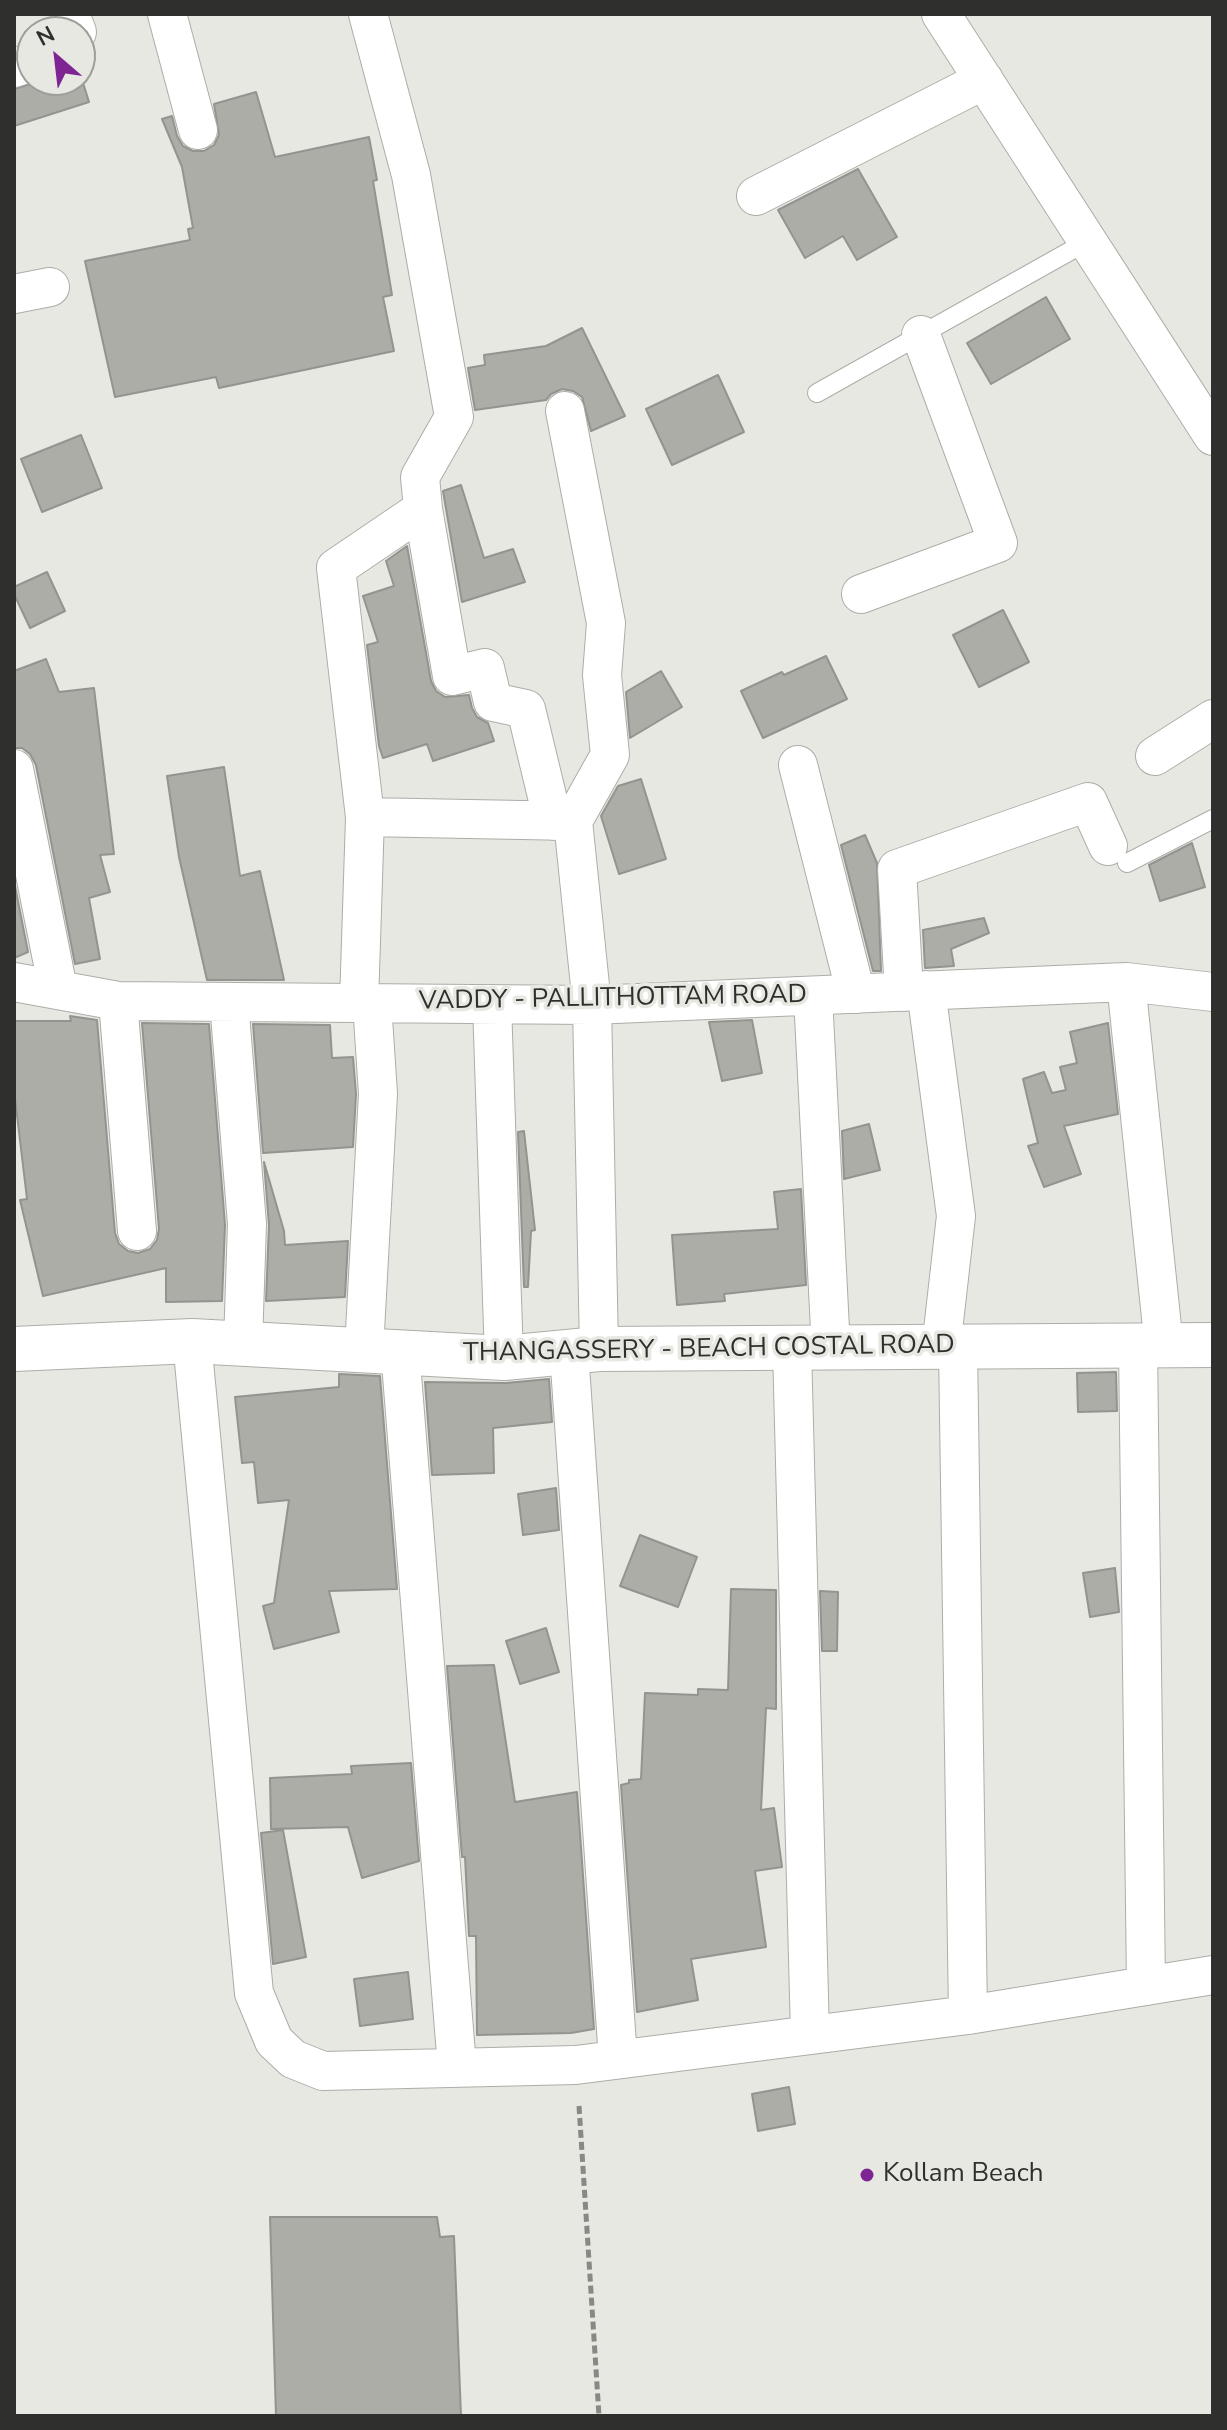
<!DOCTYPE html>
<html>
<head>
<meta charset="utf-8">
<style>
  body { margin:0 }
  #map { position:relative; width:1227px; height:2430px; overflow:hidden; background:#e8e8e3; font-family:"Nunito Sans",sans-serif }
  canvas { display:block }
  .frame { position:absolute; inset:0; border:16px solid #2f2f2d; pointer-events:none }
  .north { position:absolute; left:16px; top:16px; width:80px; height:80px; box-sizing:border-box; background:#e8e8e3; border:2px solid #9e9e9a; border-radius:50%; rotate:332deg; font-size:22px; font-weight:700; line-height:32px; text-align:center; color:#2f2f2d }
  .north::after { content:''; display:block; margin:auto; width:28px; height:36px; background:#7f2593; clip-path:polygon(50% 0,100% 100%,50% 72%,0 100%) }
</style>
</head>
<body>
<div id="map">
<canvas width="1227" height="2430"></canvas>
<div class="frame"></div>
<div class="north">N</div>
</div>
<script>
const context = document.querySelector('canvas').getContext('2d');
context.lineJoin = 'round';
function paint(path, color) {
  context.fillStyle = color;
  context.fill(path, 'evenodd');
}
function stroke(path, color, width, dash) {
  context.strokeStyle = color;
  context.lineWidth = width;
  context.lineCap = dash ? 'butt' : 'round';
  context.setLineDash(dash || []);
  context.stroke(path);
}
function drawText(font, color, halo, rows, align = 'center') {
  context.font = font + ' "Nunito Sans",sans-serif';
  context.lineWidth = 7;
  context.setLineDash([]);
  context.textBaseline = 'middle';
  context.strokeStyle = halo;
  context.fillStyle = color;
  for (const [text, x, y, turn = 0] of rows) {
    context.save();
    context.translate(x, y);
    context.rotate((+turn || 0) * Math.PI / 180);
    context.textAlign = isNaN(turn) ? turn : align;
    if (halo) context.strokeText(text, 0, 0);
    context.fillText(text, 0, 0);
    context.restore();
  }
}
const building = new Path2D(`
  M 80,73 L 89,102 L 14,126 L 14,89 L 44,80 L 80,80 Z
  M 256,92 L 275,157 L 369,137 L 377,180 L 373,181 L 392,295 L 383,297 L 394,351 L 219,388 L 216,377 L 115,397 L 85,261 L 190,240 L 188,229 L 193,228 L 182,167 L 162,119 L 172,116 L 177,136 L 183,146 L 193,151 L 204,151 L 214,145 L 219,135 L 214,104 Z
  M 858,169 L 897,237 L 857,260 L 843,236 L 805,258 L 778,210 Z
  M 1046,297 L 1070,339 L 991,384 L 967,343 Z
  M 582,328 L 625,416 L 591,431 L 582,397 L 573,391 L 562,389 L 551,394 L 546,400 L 475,410 L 468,368 L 485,365 L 484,355 L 546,346 Z
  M 718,375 L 744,432 L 672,465 L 646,409 Z
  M 81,435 L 102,488 L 42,512 L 21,459 Z
  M 461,485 L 484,558 L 513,549 L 525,582 L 462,602 L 443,491 Z
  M 407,546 L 431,681 L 436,691 L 445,697 L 469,695 L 472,708 L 477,717 L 488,723 L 494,741 L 433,761 L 427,744 L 383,758 L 379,746 L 367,645 L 378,642 L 363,596 L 394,586 L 386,561 Z
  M 47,572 L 65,611 L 30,628 L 14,594 L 14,587 Z
  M 1003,610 L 1029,662 L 979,687 L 953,635 Z
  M 826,656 L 847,699 L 763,738 L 741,691 L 782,672 L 784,675 Z
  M 46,659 L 59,692 L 94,688 L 114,854 L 100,855 L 110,892 L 89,898 L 100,959 L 75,964 L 36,765 L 30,754 L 22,748 L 14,748 L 14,671 Z
  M 661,671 L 682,707 L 630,738 L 626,692 Z
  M 224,767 L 240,876 L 260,871 L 284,980 L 207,980 L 179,857 L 167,776 Z
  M 641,779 L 666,859 L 619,874 L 601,816 L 618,786 Z
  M 865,835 L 877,863 L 881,971 L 873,971 L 841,845 Z
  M 1192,843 L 1205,887 L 1160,901 L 1149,865 Z
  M 14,881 L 28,952 L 14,958 Z
  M 984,918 L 989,933 L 951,949 L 954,966 L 925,968 L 923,930 Z
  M 70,1016 L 97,1020 L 115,1233 L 119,1244 L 128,1251 L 138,1253 L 150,1249 L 157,1240 L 159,1229 L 142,1023 L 209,1024 L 225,1225 L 222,1301 L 166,1302 L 166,1268 L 43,1296 L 20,1200 L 27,1199 L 14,1090 L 14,1021 L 71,1021 Z
  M 752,1020 L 762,1073 L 722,1081 L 709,1022 Z
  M 1108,1023 L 1118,1114 L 1064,1126 L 1081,1174 L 1044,1187 L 1028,1146 L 1038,1143 L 1023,1079 L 1044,1072 L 1052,1093 L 1066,1090 L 1060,1067 L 1077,1063 L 1070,1032 Z
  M 253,1024 L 330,1025 L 332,1058 L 353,1057 L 356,1094 L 353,1147 L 263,1153 Z
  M 869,1124 L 880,1170 L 844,1179 L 842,1131 Z
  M 524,1131 L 535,1230 L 531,1231 L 528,1287 L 524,1287 L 518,1132 Z
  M 264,1162 L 284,1231 L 285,1245 L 348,1241 L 345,1297 L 266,1301 L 269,1225 Z
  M 801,1189 L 806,1285 L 724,1294 L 725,1301 L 677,1305 L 672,1235 L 778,1229 L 774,1192 Z
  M 1116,1372 L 1117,1411 L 1078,1412 L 1077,1373 Z
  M 339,1374 L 380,1376 L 397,1589 L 329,1591 L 339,1632 L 274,1649 L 263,1606 L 274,1603 L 289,1500 L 258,1503 L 254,1462 L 242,1463 L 235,1397 L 339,1387 Z
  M 549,1379 L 552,1422 L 493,1428 L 494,1473 L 432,1475 L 425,1382 L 506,1383 Z
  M 556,1488 L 559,1530 L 523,1535 L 518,1494 Z
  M 640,1535 L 697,1557 L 678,1607 L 620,1586 Z
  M 1115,1568 L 1119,1612 L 1090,1617 L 1083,1573 Z
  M 731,1589 L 776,1590 L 776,1709 L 766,1708 L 761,1810 L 774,1808 L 782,1867 L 755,1871 L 766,1947 L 691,1959 L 698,2000 L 637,2012 L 621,1785 L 629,1783 L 629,1780 L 641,1779 L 645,1693 L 698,1695 L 698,1689 L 728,1690 Z
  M 820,1591 L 838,1592 L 837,1651 L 822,1651 Z
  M 546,1628 L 559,1672 L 520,1684 L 506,1641 Z
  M 494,1665 L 515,1802 L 577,1792 L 594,2029 L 571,2033 L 477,2035 L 476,1936 L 469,1936 L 465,1857 L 462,1857 L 447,1666 Z
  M 411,1763 L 419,1861 L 362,1878 L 348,1827 L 271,1829 L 270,1778 L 352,1774 L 351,1766 Z
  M 283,1830 L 306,1957 L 273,1964 L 261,1833 Z
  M 408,1972 L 413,2019 L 360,2026 L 354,1979 Z
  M 789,2087 L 795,2124 L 758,2131 L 752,2094 Z
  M 270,2217 L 437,2217 L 440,2237 L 454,2236 L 461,2416 L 276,2416 Z`);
const path = new Path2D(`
  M 579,2106 L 599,2416`);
const service = new Path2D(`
  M 817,393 L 1088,241
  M 1127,863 L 1213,819`);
const minor = new Path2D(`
  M 70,14 L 77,32
  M 167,14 L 198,130
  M 941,14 L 1213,436
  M 14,68 L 32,62
  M 756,196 L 984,80
  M 14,294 L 50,287
  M 423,509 L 452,676 L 485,668 L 493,702 L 526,709 L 553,821
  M 861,594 L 998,543 L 921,335
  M 1155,756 L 1213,719
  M 798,765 L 856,994
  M 14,769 L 58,989
  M 365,817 L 573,821 L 610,755 L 602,675 L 606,623 L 565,411
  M 573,821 L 592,1005 L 599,1349
  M 14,982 L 118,1001 L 592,1005 L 1126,982 L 1213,992
  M 1126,982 L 1164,1346
  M 926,990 L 956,1216 L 941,1348
  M 904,992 L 897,869 L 1088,802 L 1108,846
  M 813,996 L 831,1349
  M 118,1001 L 137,1231
  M 229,1002 L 247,1224 L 243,1343
  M 359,1003 L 365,817 L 336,568 L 423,509 L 420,477 L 454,417 L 411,175 L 368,14
  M 492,1004 L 504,1358
  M 192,1341 L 254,1993 L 274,2041 L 293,2059 L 323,2071 L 576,2065 L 968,2015 L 1213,1975
  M 1138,1346 L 1146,1986
  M 792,1348 L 810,2035
  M 958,1348 L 968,2015
  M 364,1349 L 378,1094 L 372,1003
  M 400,1350 L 457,2067
  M 569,1352 L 618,2059`);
const tertiary = new Path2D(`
  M 14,1349 L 192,1341 L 504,1358 L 599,1349 L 1213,1345`);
const markers = [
  [867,2175,8,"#7f2593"]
];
const streetNames = [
  ["VADDY - PALLITHOTTAM ROAD",613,999,-1],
  ["THANGASSERY - BEACH COSTAL ROAD",709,1350,-1]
];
const poiNames = [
  ["Kollam Beach",883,2175]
];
paint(building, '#adada8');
stroke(building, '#93948f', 2);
stroke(service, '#adada8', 20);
stroke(minor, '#adada8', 40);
stroke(tertiary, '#adada8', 46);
stroke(path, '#888884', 5, [8, 4]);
stroke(service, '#fff', 18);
stroke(minor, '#fff', 38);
stroke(tertiary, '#fff', 44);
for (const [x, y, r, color] of markers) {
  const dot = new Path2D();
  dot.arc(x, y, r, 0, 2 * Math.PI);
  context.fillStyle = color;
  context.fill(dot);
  stroke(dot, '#e8e8e3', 3);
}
drawText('26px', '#2f2f2d', '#e8e8e3', streetNames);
drawText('26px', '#2f2f2d', '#e8e8e3', poiNames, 'left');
</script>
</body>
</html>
